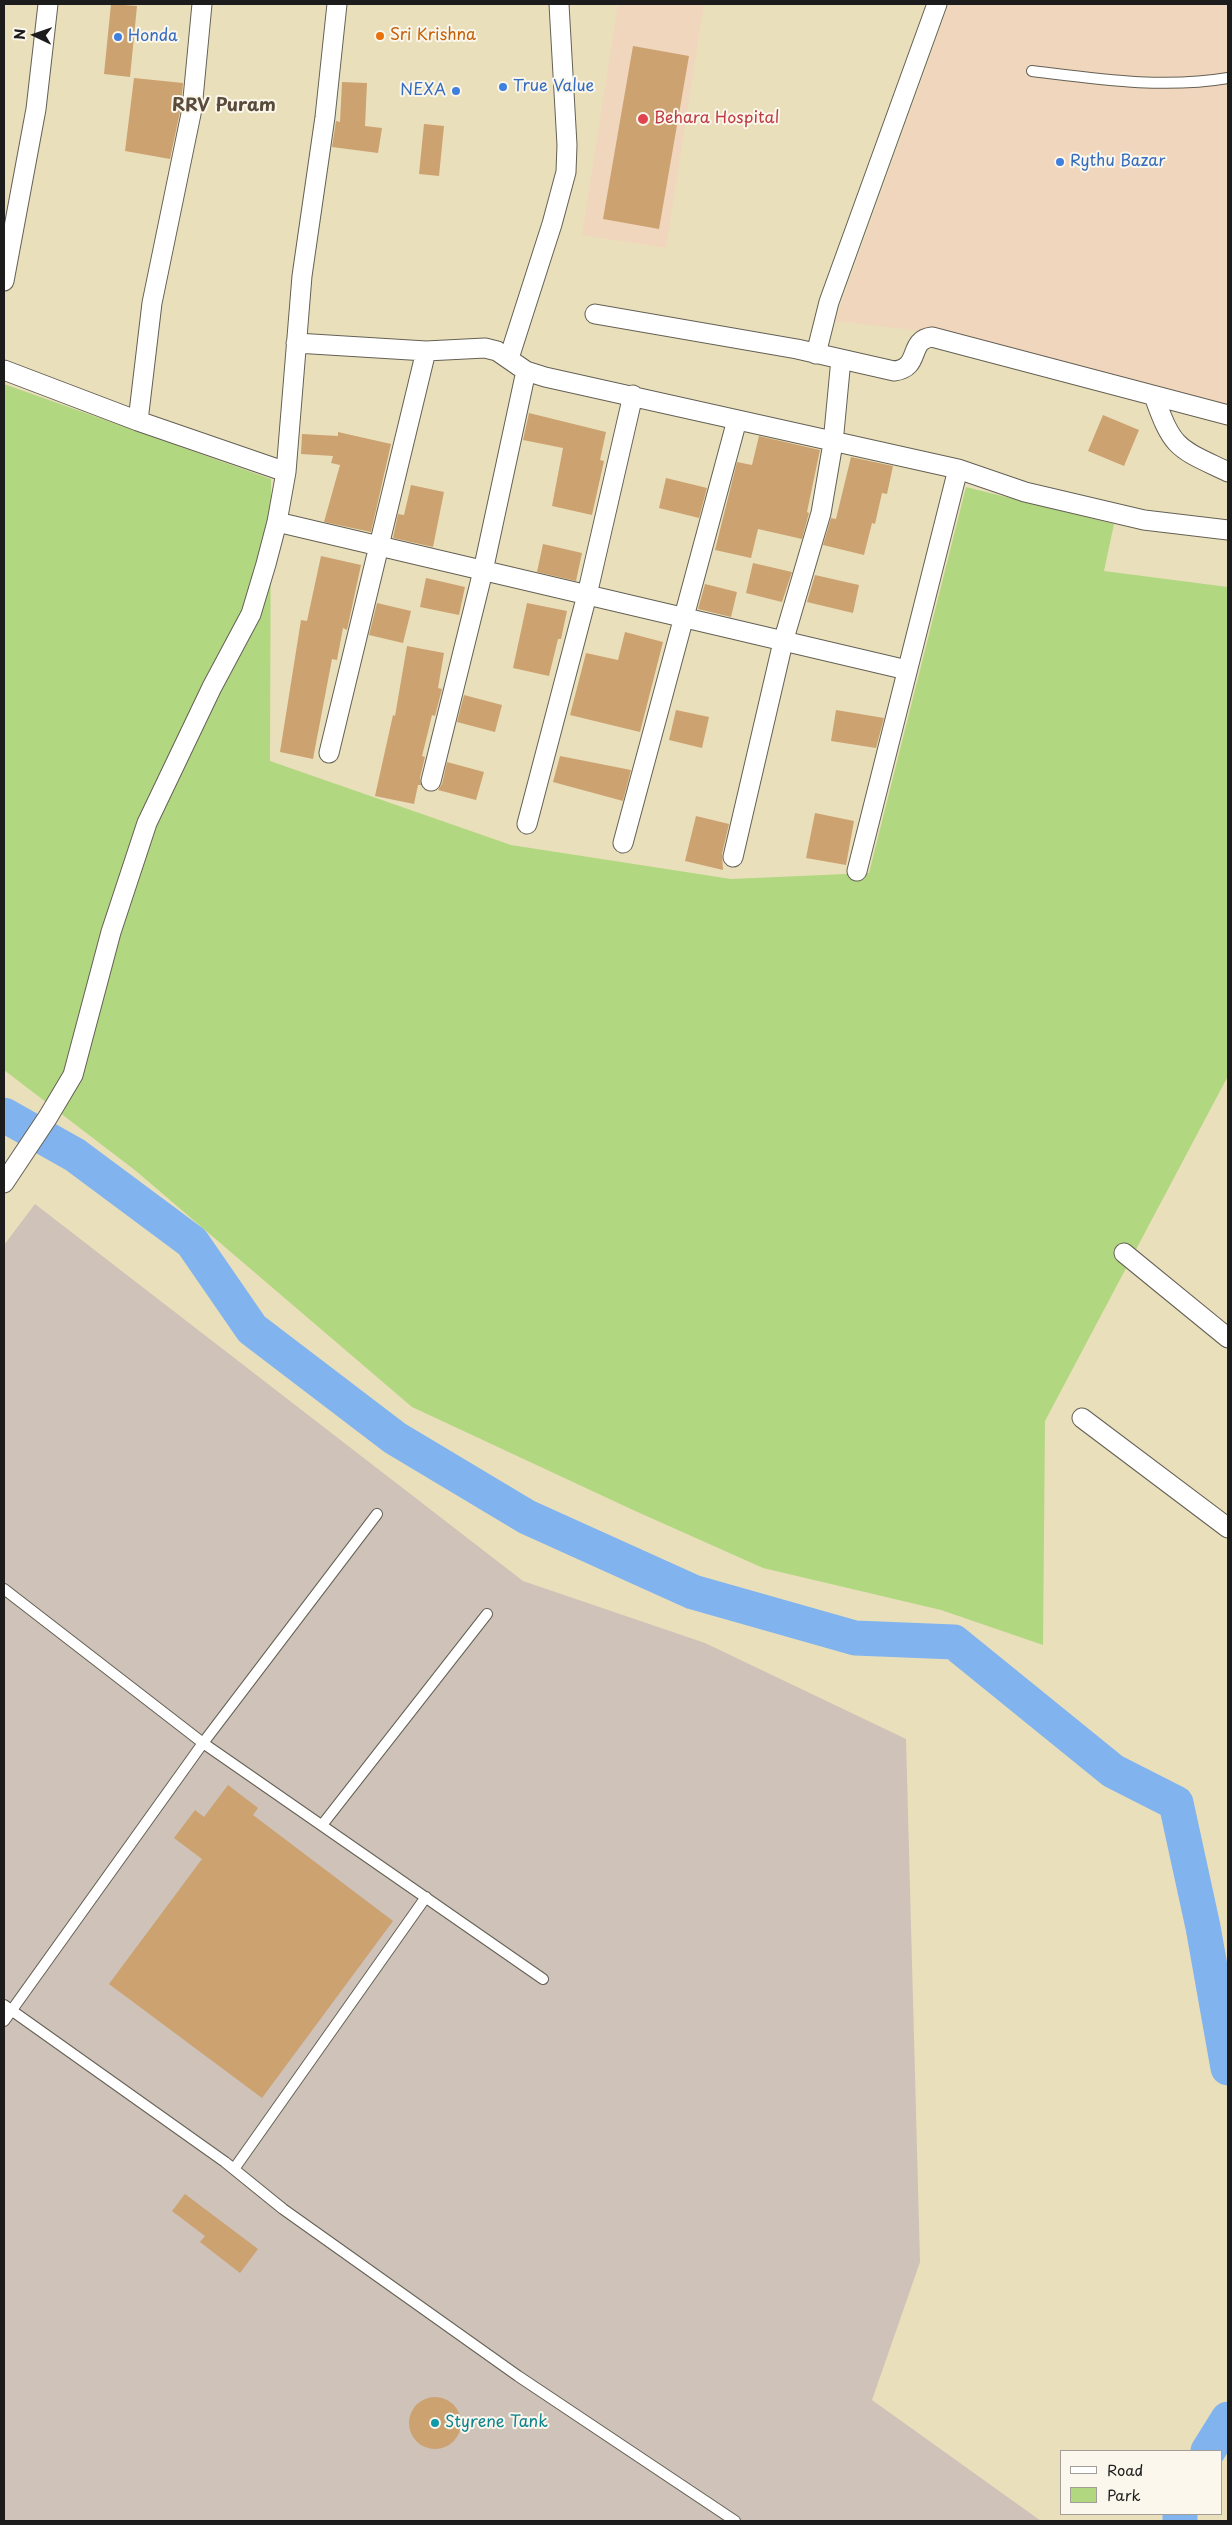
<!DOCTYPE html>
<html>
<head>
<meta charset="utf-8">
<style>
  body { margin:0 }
  #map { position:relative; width:1232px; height:2525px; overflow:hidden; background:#eadfbb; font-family:"Playpen Sans",sans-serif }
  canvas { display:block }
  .frame { position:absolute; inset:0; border:5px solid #1c1c1c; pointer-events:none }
  .legend { position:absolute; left:1060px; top:2450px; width:162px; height:65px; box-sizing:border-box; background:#fbf7ec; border:1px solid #a29f99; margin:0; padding:6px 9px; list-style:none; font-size:15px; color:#1c1c1c }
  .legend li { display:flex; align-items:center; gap:10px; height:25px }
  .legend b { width:25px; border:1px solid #a29f99 }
  .north { position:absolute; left:10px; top:10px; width:50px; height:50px; -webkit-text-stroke:4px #fbf7ec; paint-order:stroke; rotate:273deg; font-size:14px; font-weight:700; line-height:20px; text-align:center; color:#1c1c1c }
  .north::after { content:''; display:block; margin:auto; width:18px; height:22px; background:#1c1c1c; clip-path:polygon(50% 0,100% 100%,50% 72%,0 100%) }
</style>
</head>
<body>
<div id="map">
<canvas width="1232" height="2525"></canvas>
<div class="frame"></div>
<ul class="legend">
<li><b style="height:6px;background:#fff"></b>Road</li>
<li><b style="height:14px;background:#b2d781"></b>Park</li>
</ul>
<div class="north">N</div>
</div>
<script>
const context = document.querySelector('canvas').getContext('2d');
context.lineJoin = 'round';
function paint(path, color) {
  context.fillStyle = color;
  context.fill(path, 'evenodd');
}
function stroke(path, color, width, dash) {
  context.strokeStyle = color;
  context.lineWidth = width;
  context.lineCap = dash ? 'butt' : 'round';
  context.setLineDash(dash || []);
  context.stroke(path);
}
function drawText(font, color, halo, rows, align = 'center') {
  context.font = font + ' "Playpen Sans",sans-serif';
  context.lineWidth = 4;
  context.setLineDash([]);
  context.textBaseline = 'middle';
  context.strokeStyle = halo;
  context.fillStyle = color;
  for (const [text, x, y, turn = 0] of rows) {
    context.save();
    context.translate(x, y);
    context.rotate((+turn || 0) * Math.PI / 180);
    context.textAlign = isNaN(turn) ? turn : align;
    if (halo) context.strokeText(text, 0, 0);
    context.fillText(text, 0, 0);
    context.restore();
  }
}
const built = new Path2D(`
  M 618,4 L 704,4 L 666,248 L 582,235 Z
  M 949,4 L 1228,4 L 1228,408 L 913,330 L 835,321 Z`);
const industrial = new Path2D(`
  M 35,1204 L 523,1581 L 705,1643 L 906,1739 L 920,2262 L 872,2400 L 1041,2521 L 4,2521 L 4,1245 Z`);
const green = new Path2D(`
  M 4,384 L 271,479 L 270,761 L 511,845 L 731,879 L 869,873 L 966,487 L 1114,524 L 1104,571 L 1228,587 L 1228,1076 L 1045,1421 L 1043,1645 L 941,1610 L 763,1568 L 633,1510 L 412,1407 L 136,1171 L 4,1070 Z`);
const river = new Path2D(`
  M 4,1115 L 75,1155 L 192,1242 L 252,1329 L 395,1438 L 527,1517 L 693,1592 L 855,1638 L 954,1642 L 1113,1771 L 1176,1803 L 1203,1927 L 1228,2068
  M 1208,2451 L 1228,2419
  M 1180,2514 L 1180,2521`);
const building = new Path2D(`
  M 111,4 L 137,6 L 130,77 L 104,74 Z
  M 633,46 L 689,56 L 659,229 L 603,219 Z
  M 134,78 L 183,83 L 181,107 L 170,159 L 125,151 Z
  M 342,82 L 367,83 L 365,126 L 382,128 L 378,153 L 332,147 L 336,121 L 340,122 Z
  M 424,124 L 444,126 L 439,176 L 419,174 Z
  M 529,413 L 606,432 L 600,460 L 604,461 L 592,515 L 552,506 L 563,448 L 523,440 Z
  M 1103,415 L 1139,430 L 1124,466 L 1088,451 Z
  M 338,432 L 391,444 L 371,532 L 324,522 L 340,465 L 331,463 L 333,456 L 301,454 L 302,434 L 338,436 Z
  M 759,436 L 820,450 L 807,512 L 809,513 L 802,539 L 758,529 L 751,558 L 715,550 L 737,462 L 752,465 Z
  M 851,457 L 893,466 L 887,494 L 882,493 L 875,524 L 872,523 L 864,555 L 823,545 L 831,518 L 836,519 Z
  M 666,478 L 707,488 L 699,518 L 659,508 Z
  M 411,485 L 444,492 L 433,547 L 393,538 L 398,514 L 404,515 Z
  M 543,544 L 582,553 L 576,581 L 537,572 Z
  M 321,556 L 361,565 L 347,630 L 343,628 L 337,660 L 332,659 L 313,759 L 280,752 L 301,620 L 307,621 Z
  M 753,563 L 792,572 L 782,602 L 746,593 Z
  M 815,575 L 859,585 L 853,613 L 807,602 Z
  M 426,578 L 465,587 L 459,615 L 420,607 Z
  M 705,584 L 737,592 L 731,617 L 698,609 Z
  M 377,603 L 411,611 L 403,643 L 369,635 Z
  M 527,603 L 567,611 L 561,639 L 558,639 L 549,676 L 513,668 Z
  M 625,632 L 663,642 L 640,732 L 570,715 L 586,653 L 618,660 Z
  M 407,646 L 444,653 L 438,688 L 442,689 L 435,716 L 432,715 L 428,732 L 422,756 L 425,757 L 420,778 L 421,785 L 418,785 L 414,804 L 375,796 L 393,715 L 395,716 Z
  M 464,695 L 502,705 L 495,732 L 457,722 Z
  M 676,710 L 709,717 L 702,748 L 669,740 Z
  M 836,710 L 884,718 L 876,748 L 831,741 Z
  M 560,756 L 631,770 L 623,801 L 553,782 Z
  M 447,762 L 484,772 L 476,800 L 438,790 L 442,784 Z
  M 815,813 L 854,821 L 846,865 L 806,858 Z
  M 696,816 L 729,824 L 722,854 L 723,870 L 685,861 Z
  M 228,1785 L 258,1808 L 253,1815 L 393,1921 L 262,2098 L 109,1984 L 202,1859 L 174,1838 L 195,1810 L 204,1817 Z
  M 185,2194 L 258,2249 L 240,2273 L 200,2242 L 205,2236 L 172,2211 Z
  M409 2423a26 26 0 1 1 52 0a26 26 0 1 1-52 0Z`);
const lane = new Path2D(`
  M 1032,71 C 1098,79 1163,89 1228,78
  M 4,1589 L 203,1743 L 543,1979
  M 322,1825 L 487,1614
  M 4,2005 L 225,2162 L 283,2209 L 518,2376 L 735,2521
  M 4,2021 L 203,1743 L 377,1514
  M 234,2169 L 426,1897`);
const street = new Path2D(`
  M 4,281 L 36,109 L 48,4
  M 595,314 L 797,349 L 894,371 C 922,368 907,340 932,337 L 1228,415
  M 296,343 L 426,351 L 485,348 L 497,351 L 526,371 L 545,377 L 958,469 L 1025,492 L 1144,520 L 1228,530
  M 816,354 L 829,302 L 937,4
  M 509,358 L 552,224 L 566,172 L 567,145 L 559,4
  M 4,370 L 138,421 L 286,472
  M 1154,396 C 1173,450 1178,448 1228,472
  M 138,421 L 152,303 L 192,109 L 202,4
  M 277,522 L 907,670
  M 329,753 L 426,351
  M 431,781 L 483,571 L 526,371
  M 527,824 L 587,595 L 633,395
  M 623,843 L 737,420
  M 733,857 L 783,642 L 821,513 L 833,443 L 841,359
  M 857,871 L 958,469
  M 4,1183 L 48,1117 L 73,1075 L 111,932 L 147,823 L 212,687 L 251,614 L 266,564 L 277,522 L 286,472 L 302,276 L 325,117 L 337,4
  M 1124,1253 L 1228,1338
  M 1082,1418 L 1228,1528`);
const markers = [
  [380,36,5,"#e8710a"],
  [118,37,5,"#3f7fe0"],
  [503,87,5,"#3f7fe0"],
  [456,91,5,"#3f7fe0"],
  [643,119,6,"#e0444e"],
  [1060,162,5,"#3f7fe0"],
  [435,2423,5,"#0f9aa8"]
];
const foodNames = [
  ["Sri Krishna",390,36]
];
const shopNames = [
  ["Honda",128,37],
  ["True Value",513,87],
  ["NEXA",446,91,"right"],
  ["Rythu Bazar",1070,162]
];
const healthNames = [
  ["Behara Hospital",654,119]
];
const cultureNames = [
  ["Styrene Tank",445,2423]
];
const neighbourhoodNames = [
  ["RRV Puram",224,106]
];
paint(built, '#f0d6bc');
paint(industrial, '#cec2b9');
paint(green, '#b2d781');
stroke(river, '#81b4ee', 35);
paint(building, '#cca271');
stroke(lane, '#646054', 12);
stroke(street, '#646054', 21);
stroke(lane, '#fff', 10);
stroke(street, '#fff', 19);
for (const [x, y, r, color] of markers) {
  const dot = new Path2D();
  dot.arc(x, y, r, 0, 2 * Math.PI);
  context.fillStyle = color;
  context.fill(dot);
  stroke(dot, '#fbf7ec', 2);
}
drawText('16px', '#c56008', '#fbf7ec', foodNames, 'left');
drawText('16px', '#366cbe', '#fbf7ec', shopNames, 'left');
drawText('16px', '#be3a42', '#fbf7ec', healthNames, 'left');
drawText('16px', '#0d838f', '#fbf7ec', cultureNames, 'left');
drawText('bold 18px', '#5a4b3a', '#fbf7ec', neighbourhoodNames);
</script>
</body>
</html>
